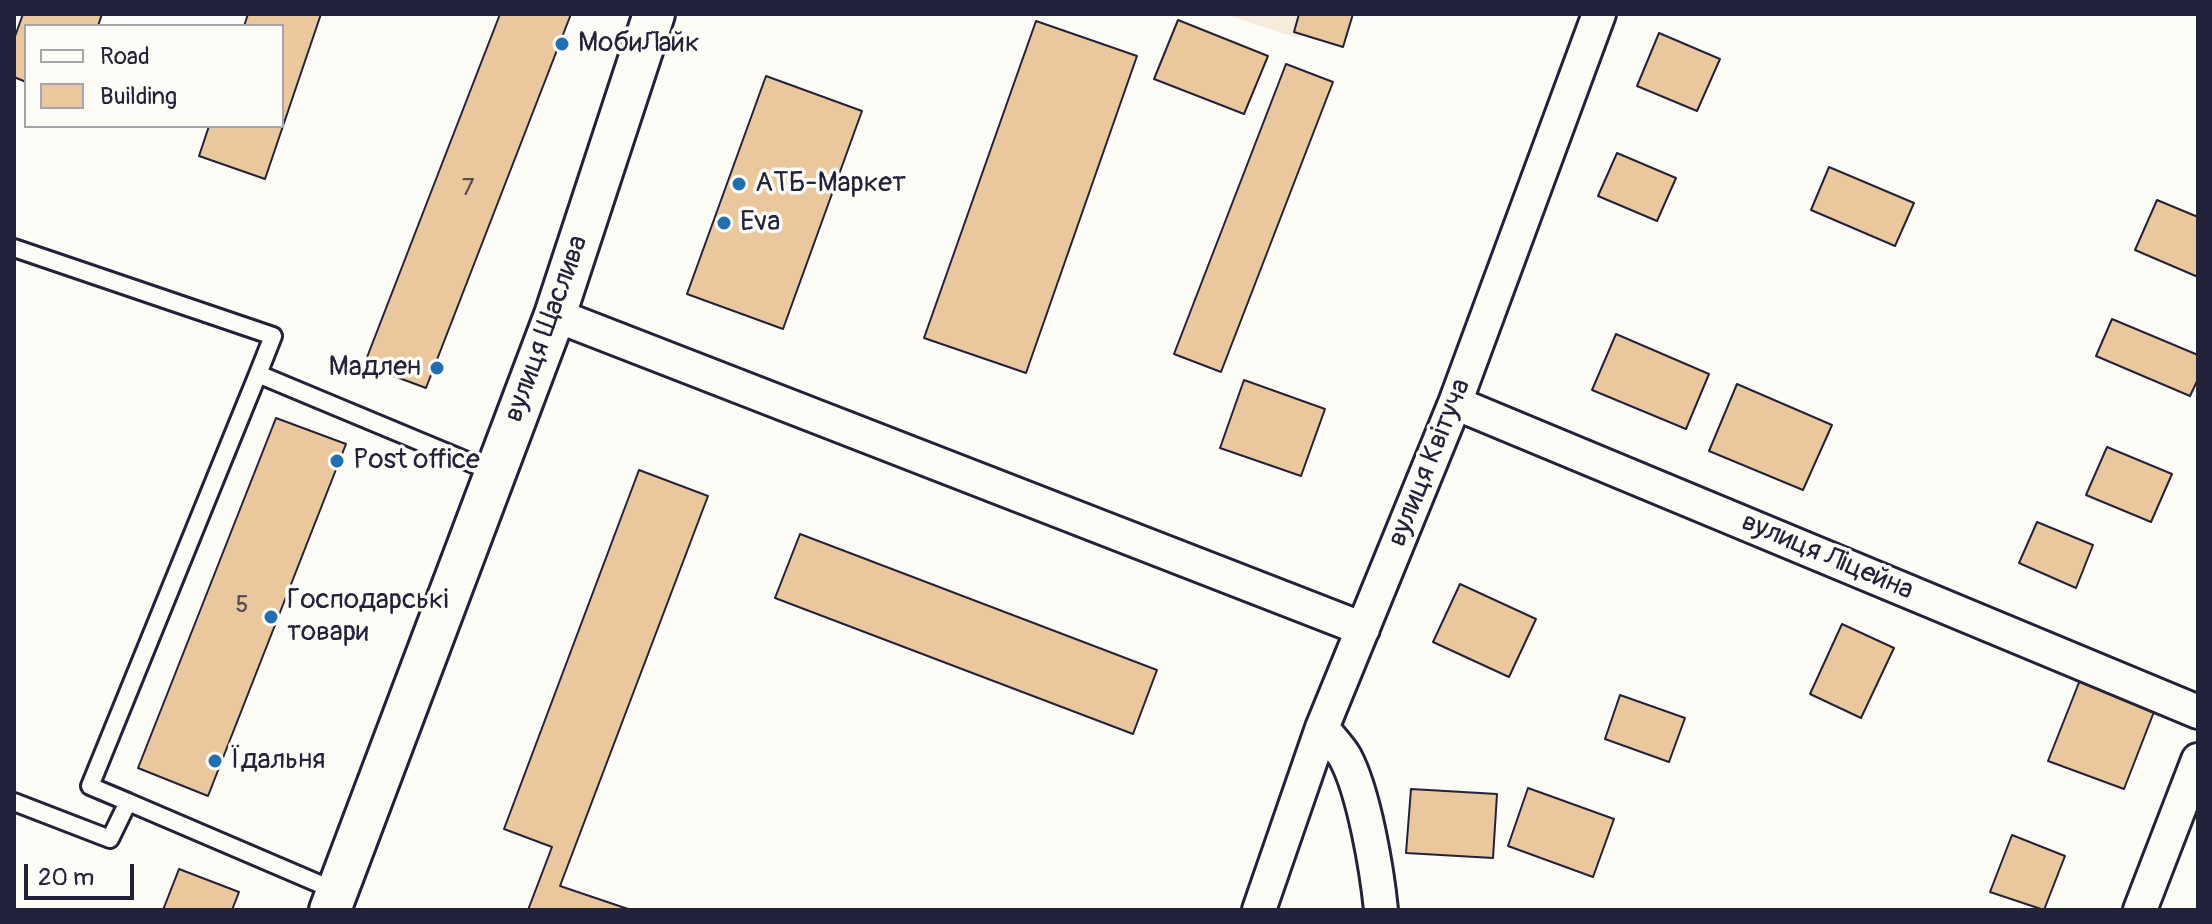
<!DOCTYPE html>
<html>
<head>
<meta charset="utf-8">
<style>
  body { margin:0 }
  #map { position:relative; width:2212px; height:924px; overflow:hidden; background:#fdfcf7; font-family:Pangolin,sans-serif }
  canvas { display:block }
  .frame { position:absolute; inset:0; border:16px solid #22223b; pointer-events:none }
  .legend { position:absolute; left:24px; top:24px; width:260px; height:104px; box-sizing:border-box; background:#fdfcf7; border:2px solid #a5a5ac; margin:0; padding:10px 14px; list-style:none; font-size:24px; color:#22223b }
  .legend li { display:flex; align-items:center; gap:16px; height:40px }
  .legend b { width:40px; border:2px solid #a5a5ac }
  .scale { position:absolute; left:24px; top:864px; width:110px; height:36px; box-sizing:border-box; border:4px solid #22223b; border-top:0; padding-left:10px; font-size:24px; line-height:28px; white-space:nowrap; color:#22223b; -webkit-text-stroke:6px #fdfcf7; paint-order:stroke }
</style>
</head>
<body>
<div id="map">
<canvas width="2212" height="924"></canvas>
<div class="frame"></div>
<ul class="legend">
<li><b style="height:10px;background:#fdfcf7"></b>Road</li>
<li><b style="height:22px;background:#eac79c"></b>Building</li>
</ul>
<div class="scale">20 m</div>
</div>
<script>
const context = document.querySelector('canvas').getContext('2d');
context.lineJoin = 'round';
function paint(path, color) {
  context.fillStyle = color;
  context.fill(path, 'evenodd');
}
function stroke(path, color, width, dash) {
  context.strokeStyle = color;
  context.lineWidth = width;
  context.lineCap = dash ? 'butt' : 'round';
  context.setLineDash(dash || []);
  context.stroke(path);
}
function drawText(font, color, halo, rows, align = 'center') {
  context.font = font + ' Pangolin,sans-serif';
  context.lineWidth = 7;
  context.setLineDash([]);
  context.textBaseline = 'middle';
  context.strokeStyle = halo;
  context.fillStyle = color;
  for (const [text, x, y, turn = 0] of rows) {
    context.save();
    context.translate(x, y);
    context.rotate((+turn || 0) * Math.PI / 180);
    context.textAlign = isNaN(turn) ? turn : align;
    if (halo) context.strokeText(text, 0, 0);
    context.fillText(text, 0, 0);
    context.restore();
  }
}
const built = new Path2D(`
  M 1224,14 L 1305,14 L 1297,38 Z`);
const building = new Path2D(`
  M 23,14 L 102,14 L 98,26 L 26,26 L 26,82 L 14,77 L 14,39 Z
  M 248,14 L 321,14 L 265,179 L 199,156 L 209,126 L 282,126 L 282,26 L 244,26 Z
  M 500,14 L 571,14 L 426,388 L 364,365 Z
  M 1299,14 L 1353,14 L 1343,47 L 1294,32 Z
  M 1178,20 L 1268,56 L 1244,114 L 1154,79 Z
  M 1036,21 L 1137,56 L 1026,373 L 924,338 Z
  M 1659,33 L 1720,59 L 1697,111 L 1637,86 Z
  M 1286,64 L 1333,82 L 1221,372 L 1174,354 Z
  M 766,76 L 862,111 L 783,329 L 687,294 Z
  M 1617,153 L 1676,178 L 1657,221 L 1598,196 Z
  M 1829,167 L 1914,203 L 1895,246 L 1811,210 Z
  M 2157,200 L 2198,217 L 2198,277 L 2135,250 Z
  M 2112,319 L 2198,355 L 2198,379 L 2190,396 L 2096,356 Z
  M 1616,334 L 1709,374 L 1686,429 L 1592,390 Z
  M 1244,380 L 1325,409 L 1301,476 L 1220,448 Z
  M 1737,384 L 1832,425 L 1803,490 L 1709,451 Z
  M 276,418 L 346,444 L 208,796 L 138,768 Z
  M 2107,447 L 2172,474 L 2151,522 L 2086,495 Z
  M 639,470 L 708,496 L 560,886 L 631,910 L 528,910 L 552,847 L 504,829 Z
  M 2037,522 L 2093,545 L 2076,588 L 2019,563 Z
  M 800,534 L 1157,670 L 1133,734 L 775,598 Z
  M 1460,584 L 1536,619 L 1509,677 L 1433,642 Z
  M 1842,624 L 1894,648 L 1861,718 L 1810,694 Z
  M 2082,675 L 2157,704 L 2124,789 L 2048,761 Z
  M 1620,695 L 1685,718 L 1669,762 L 1605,739 Z
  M 1528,788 L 1614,819 L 1593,877 L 1508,846 Z
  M 1411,789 L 1497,794 L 1493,858 L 1406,853 Z
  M 2012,835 L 2065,856 L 2044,910 L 1990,892 Z
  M 179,869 L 239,892 L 232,910 L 163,910 Z`);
const service = new Path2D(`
  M 14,248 L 273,336 L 258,374 L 493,472
  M 14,802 L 110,839 L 128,802 L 336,891
  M 128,802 L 90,786 L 258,374`);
const minor = new Path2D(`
  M 555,315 L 1363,629
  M 1455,403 L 2198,712
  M 1322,728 C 1329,737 1339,747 1345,757 C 1364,792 1377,870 1381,910
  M 1259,910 L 1322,728 L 1455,403 L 1599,14
  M 2140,910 L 2198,760`);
const tertiary = new Path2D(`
  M 330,910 L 555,315 L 654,14`);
const markers = [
  [562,44,8,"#1f6fb2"],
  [739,184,8,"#1f6fb2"],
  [724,223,8,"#1f6fb2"],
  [437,368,8,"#1f6fb2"],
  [337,461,8,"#1f6fb2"],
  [271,617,8,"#1f6fb2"],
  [215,761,8,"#1f6fb2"]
];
const numberNames = [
  ["7",468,189],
  ["5",242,606]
];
const poiNames = [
  ["МобиЛайк",578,44],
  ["АТБ-Маркет",755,184],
  ["Eva",740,223],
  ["Мадлен",421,368,"right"],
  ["Post office",353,461],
  ["Господарські",287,601],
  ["товари",287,633],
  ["Їдальня",231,761]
];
const streetNames = [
  ["вулиця Щаслива",547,329,-70],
  ["вулиця Квітуча",1430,463,-68],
  ["вулиця Ліцейна",1827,557,23]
];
paint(built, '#f7ecdc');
paint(building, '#eac79c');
stroke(building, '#22223b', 2);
stroke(service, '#22223b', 22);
stroke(minor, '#22223b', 38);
stroke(tertiary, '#22223b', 46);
stroke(service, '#fdfcf7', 16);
stroke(minor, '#fdfcf7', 32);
stroke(tertiary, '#fdfcf7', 40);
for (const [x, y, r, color] of markers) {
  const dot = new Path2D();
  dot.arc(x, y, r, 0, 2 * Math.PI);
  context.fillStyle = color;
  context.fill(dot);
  stroke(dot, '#fdfcf7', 3);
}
drawText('24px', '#544b53', null, numberNames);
drawText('28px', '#22223b', '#fdfcf7', poiNames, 'left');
drawText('28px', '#22223b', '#fdfcf7', streetNames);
</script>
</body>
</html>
